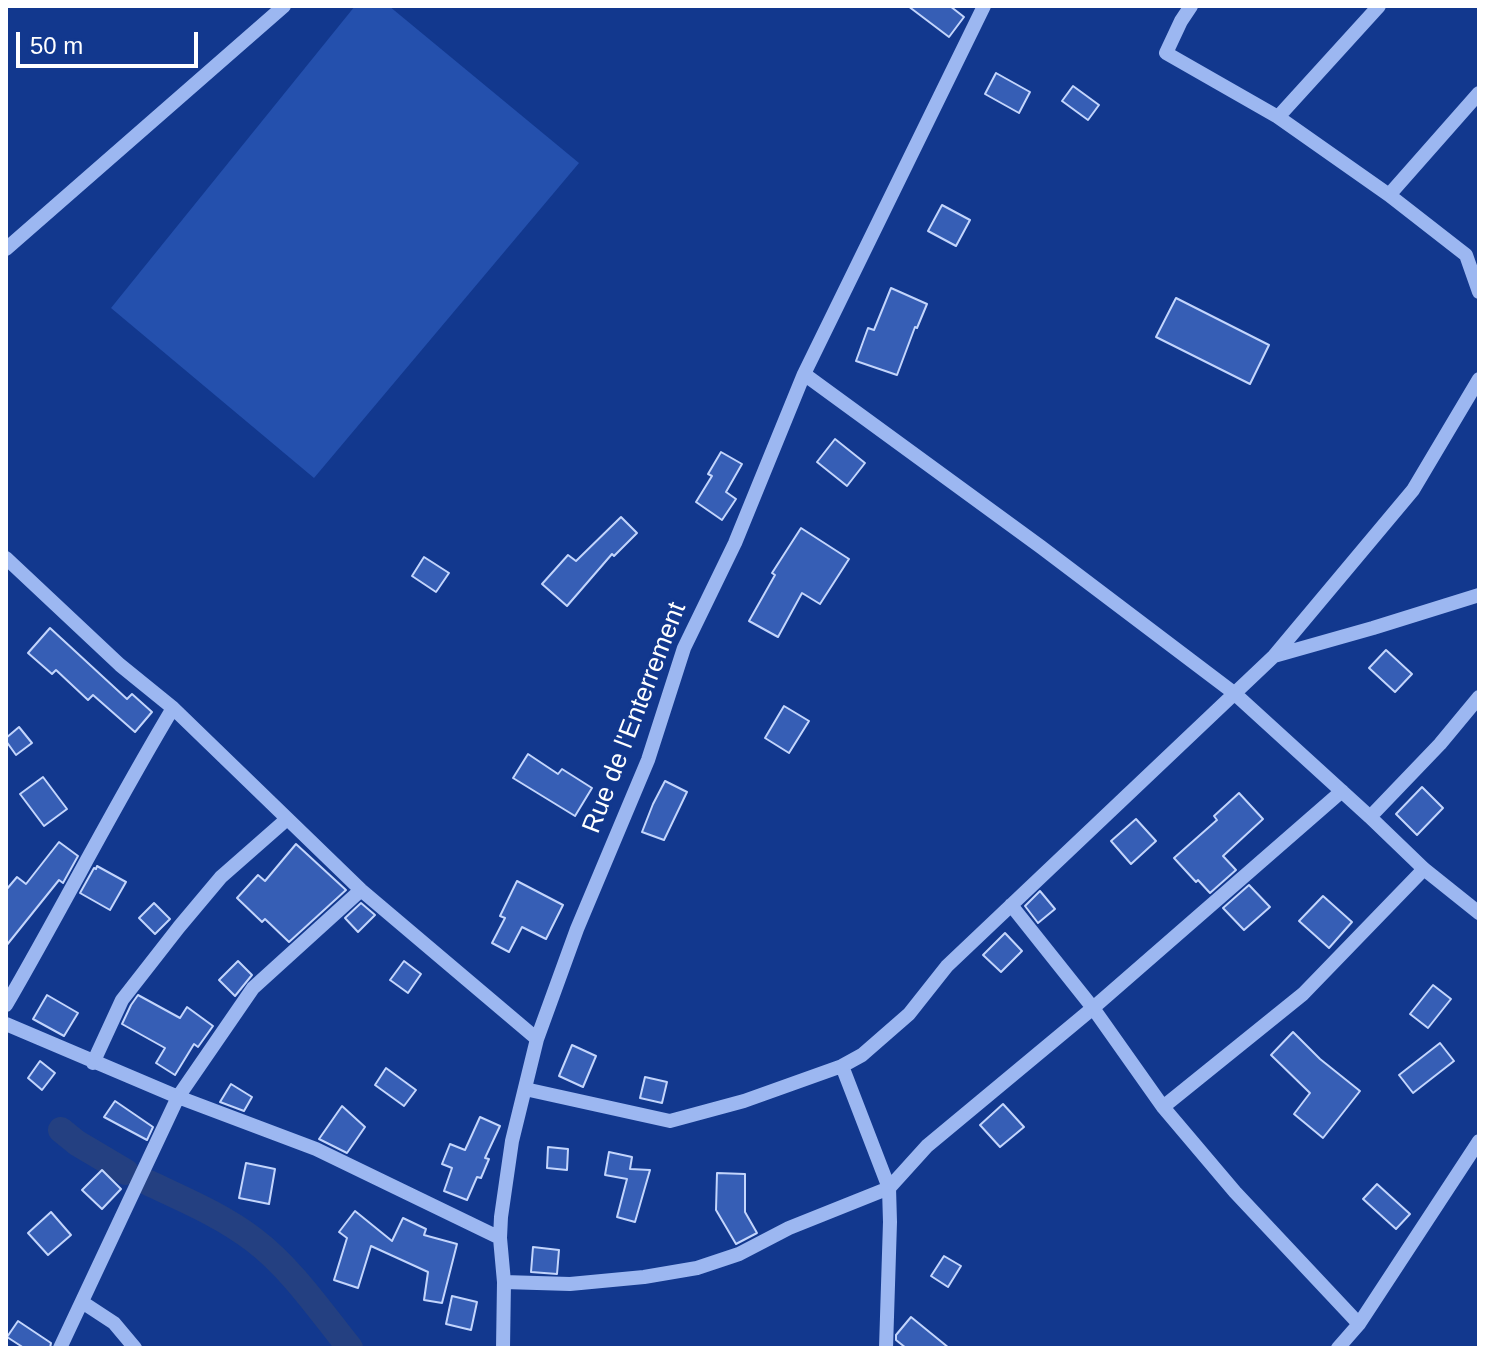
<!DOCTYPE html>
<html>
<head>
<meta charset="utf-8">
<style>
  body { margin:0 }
  #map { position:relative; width:1485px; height:1354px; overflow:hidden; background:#12388e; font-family:Helvetica,sans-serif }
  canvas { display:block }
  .frame { position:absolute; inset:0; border:8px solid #fff; pointer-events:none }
  .scale { position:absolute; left:16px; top:32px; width:182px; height:36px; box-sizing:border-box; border:4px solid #fff; border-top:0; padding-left:10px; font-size:24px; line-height:28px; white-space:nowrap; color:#fff; -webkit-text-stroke:6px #12388e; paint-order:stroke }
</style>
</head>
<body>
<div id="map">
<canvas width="1485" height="1354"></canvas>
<div class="frame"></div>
<div class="scale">50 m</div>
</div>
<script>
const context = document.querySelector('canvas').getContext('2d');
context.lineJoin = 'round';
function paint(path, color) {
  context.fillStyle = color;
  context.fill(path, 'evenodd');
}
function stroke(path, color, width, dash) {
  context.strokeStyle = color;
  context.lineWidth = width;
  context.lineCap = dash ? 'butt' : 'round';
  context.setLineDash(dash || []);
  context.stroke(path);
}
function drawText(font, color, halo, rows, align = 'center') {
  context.font = font + ' Helvetica,sans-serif';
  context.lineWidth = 6;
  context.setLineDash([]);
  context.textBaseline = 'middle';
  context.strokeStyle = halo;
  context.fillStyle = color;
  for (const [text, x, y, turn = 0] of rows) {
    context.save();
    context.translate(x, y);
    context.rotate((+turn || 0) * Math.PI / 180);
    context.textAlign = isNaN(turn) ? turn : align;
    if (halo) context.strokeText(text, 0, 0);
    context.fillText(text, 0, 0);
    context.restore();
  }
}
const green = new Path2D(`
  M 355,6 L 389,6 L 579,163 L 314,478 L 111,308 Z`);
const canal = new Path2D(`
  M 61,1130 L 77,1143 L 126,1172
  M 149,1183 C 185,1200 223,1216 254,1240 C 291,1268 321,1312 350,1348`);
const building = new Path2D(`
  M 908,6 L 950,6 L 964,17 L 949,37 Z
  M 996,73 L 1030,92 L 1019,113 L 985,94 Z
  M 1073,86 L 1099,105 L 1088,120 L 1062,101 Z
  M 942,205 L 970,220 L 956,246 L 928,231 Z
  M 891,288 L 927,304 L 917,328 L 915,327 L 897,375 L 856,361 L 868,328 L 874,330 Z
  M 1176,298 L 1269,345 L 1250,384 L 1156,337 Z
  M 835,439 L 865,463 L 847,486 L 817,462 Z
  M 721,452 L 742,464 L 726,492 L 736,499 L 722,520 L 696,502 L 712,476 L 708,474 Z
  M 621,517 L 637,533 L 614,556 L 612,554 L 567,606 L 542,584 L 568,555 L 576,561 Z
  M 801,528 L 849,559 L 820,604 L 802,593 L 778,637 L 749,621 L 775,575 L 772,573 Z
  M 424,557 L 449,573 L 436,592 L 412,576 Z
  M 50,628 L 127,699 L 132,694 L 152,712 L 135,732 L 93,695 L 88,700 L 56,670 L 52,674 L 28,653 Z
  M 1386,650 L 1412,674 L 1395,692 L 1369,668 Z
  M 784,706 L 809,721 L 789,753 L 765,738 Z
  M 19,727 L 32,743 L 16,755 L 6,741 L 6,738 Z
  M 528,754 L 558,774 L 562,769 L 592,788 L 575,816 L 513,778 Z
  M 43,777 L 67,809 L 44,826 L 20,794 Z
  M 665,781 L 687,792 L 664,840 L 642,832 L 653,804 Z
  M 1422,787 L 1443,808 L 1417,835 L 1396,814 Z
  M 1239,793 L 1263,819 L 1223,856 L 1236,870 L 1210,893 L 1198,880 L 1196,882 L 1174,858 L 1217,820 L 1214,816 Z
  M 1136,819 L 1156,841 L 1131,864 L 1111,841 Z
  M 59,842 L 78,856 L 63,883 L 59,880 L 6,946 L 6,890 L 17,877 L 26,884 Z
  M 296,844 L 346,890 L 289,942 L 265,919 L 262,922 L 237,898 L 258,875 L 265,881 Z
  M 97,866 L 126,882 L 110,910 L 80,893 L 94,868 L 96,869 Z
  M 517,881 L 563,905 L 546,939 L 522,927 L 509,952 L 492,943 L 505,918 L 500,916 Z
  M 1249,885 L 1270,907 L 1244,930 L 1223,908 Z
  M 1040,891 L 1055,909 L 1038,923 L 1025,906 Z
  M 1323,896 L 1352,922 L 1329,948 L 1299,921 Z
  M 154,903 L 170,919 L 155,934 L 139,918 Z
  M 361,903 L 375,915 L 358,932 L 345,918 Z
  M 1005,933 L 1022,951 L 1001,972 L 983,955 Z
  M 238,961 L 252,975 L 235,996 L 219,980 Z
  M 404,961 L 421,974 L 408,993 L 390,980 Z
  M 1433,985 L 1451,999 L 1428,1028 L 1410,1014 Z
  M 47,995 L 78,1013 L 64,1036 L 33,1019 Z
  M 138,995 L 180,1018 L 187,1007 L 213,1026 L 198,1047 L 194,1044 L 175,1075 L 156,1063 L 165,1048 L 122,1024 L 131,1005 Z
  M 1293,1032 L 1320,1059 L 1360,1091 L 1323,1138 L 1294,1114 L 1310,1093 L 1271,1055 Z
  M 1440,1043 L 1454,1061 L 1413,1093 L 1399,1075 Z
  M 572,1045 L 596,1056 L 583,1087 L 559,1076 Z
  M 40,1061 L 55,1073 L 42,1090 L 28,1078 Z
  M 386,1068 L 416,1090 L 404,1106 L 375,1085 Z
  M 645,1077 L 667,1082 L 662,1103 L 640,1098 Z
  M 231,1084 L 252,1097 L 244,1111 L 220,1102 Z
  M 115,1101 L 153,1127 L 147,1140 L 104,1117 Z
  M 1003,1104 L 1024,1127 L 1000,1147 L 980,1125 Z
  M 342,1106 L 365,1127 L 347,1153 L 319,1139 Z
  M 480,1117 L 500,1126 L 485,1158 L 489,1159 L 481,1178 L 477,1177 L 467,1200 L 444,1191 L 452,1168 L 442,1164 L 450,1144 L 465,1150 Z
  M 548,1147 L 568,1149 L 567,1170 L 547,1168 Z
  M 609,1152 L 632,1157 L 630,1169 L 650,1170 L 635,1222 L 617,1217 L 627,1179 L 605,1175 Z
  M 246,1163 L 275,1169 L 269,1204 L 239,1198 Z
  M 102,1170 L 121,1189 L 102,1209 L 82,1190 Z
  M 717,1173 L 745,1174 L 745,1212 L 757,1233 L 736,1244 L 716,1210 Z
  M 1377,1184 L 1410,1214 L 1396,1229 L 1363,1199 Z
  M 355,1211 L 392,1241 L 403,1218 L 426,1229 L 424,1235 L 457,1244 L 442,1303 L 424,1300 L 428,1272 L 371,1246 L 358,1288 L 334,1280 L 347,1238 L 339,1232 Z
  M 51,1212 L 71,1235 L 48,1255 L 28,1233 Z
  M 533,1247 L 559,1250 L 557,1274 L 531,1272 Z
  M 944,1256 L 961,1266 L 948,1287 L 931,1276 Z
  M 452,1296 L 477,1302 L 471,1330 L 446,1324 Z
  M 911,1317 L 949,1348 L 906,1348 L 896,1340 L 896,1335 Z
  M 18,1321 L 51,1343 L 50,1348 L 24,1348 L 7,1337 Z`);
const minor = new Path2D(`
  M 1191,6 L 1181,21 L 1166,53 L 1278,117 L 1389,195 L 1466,255 L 1479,292
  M 1278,117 L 1379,6
  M 1389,195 L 1479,93
  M 6,249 L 284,6
  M 804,374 L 1041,547 L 1234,693 L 1370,817 L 1424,869 L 1479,913
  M 6,558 L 120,665 L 173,708 L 361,890 L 537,1039
  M 1274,656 L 1373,628 L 1479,595
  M 1370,817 L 1440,744 L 1479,697
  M 1011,905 L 1093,1008 L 1163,1107 L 1235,1192 L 1359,1324
  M 6,1005 C 63,907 114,806 173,708
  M 6,1024 L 178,1097 L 316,1149 L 500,1238
  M 93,1063 L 122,1000 L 179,927 L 221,877 L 287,819
  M 842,1066 L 889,1188 L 890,1222 L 886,1348
  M 525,1089 L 670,1121 L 744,1101 L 842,1066 L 862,1055 L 909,1014 L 947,966 L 1274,656 L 1413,490 L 1479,379
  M 1163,1107 L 1303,994 L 1424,869
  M 504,1282 L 570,1284 L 644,1277 L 697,1268 L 739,1254 L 789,1228 L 889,1188 L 927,1146 L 1093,1008 L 1342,791
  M 82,1302 L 114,1323 L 135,1348
  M 60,1348 L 178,1097 L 253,988 L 361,890
  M 503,1348 L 504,1282 L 500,1238 L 501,1217 L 512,1141 L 537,1039 L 577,929 L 648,760 L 684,648 L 735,543 L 804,374 L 984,6
  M 1338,1348 L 1359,1324 L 1479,1141`);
const streetNames = [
  ["Rue de l'Enterrement",635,718,-69]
];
paint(green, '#2450ad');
stroke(canal, '#244081', 26);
paint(building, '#365eb5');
stroke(building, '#c3d5fc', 2);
stroke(minor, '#9cb7f1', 14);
drawText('26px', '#fff', '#12388e', streetNames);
</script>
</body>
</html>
